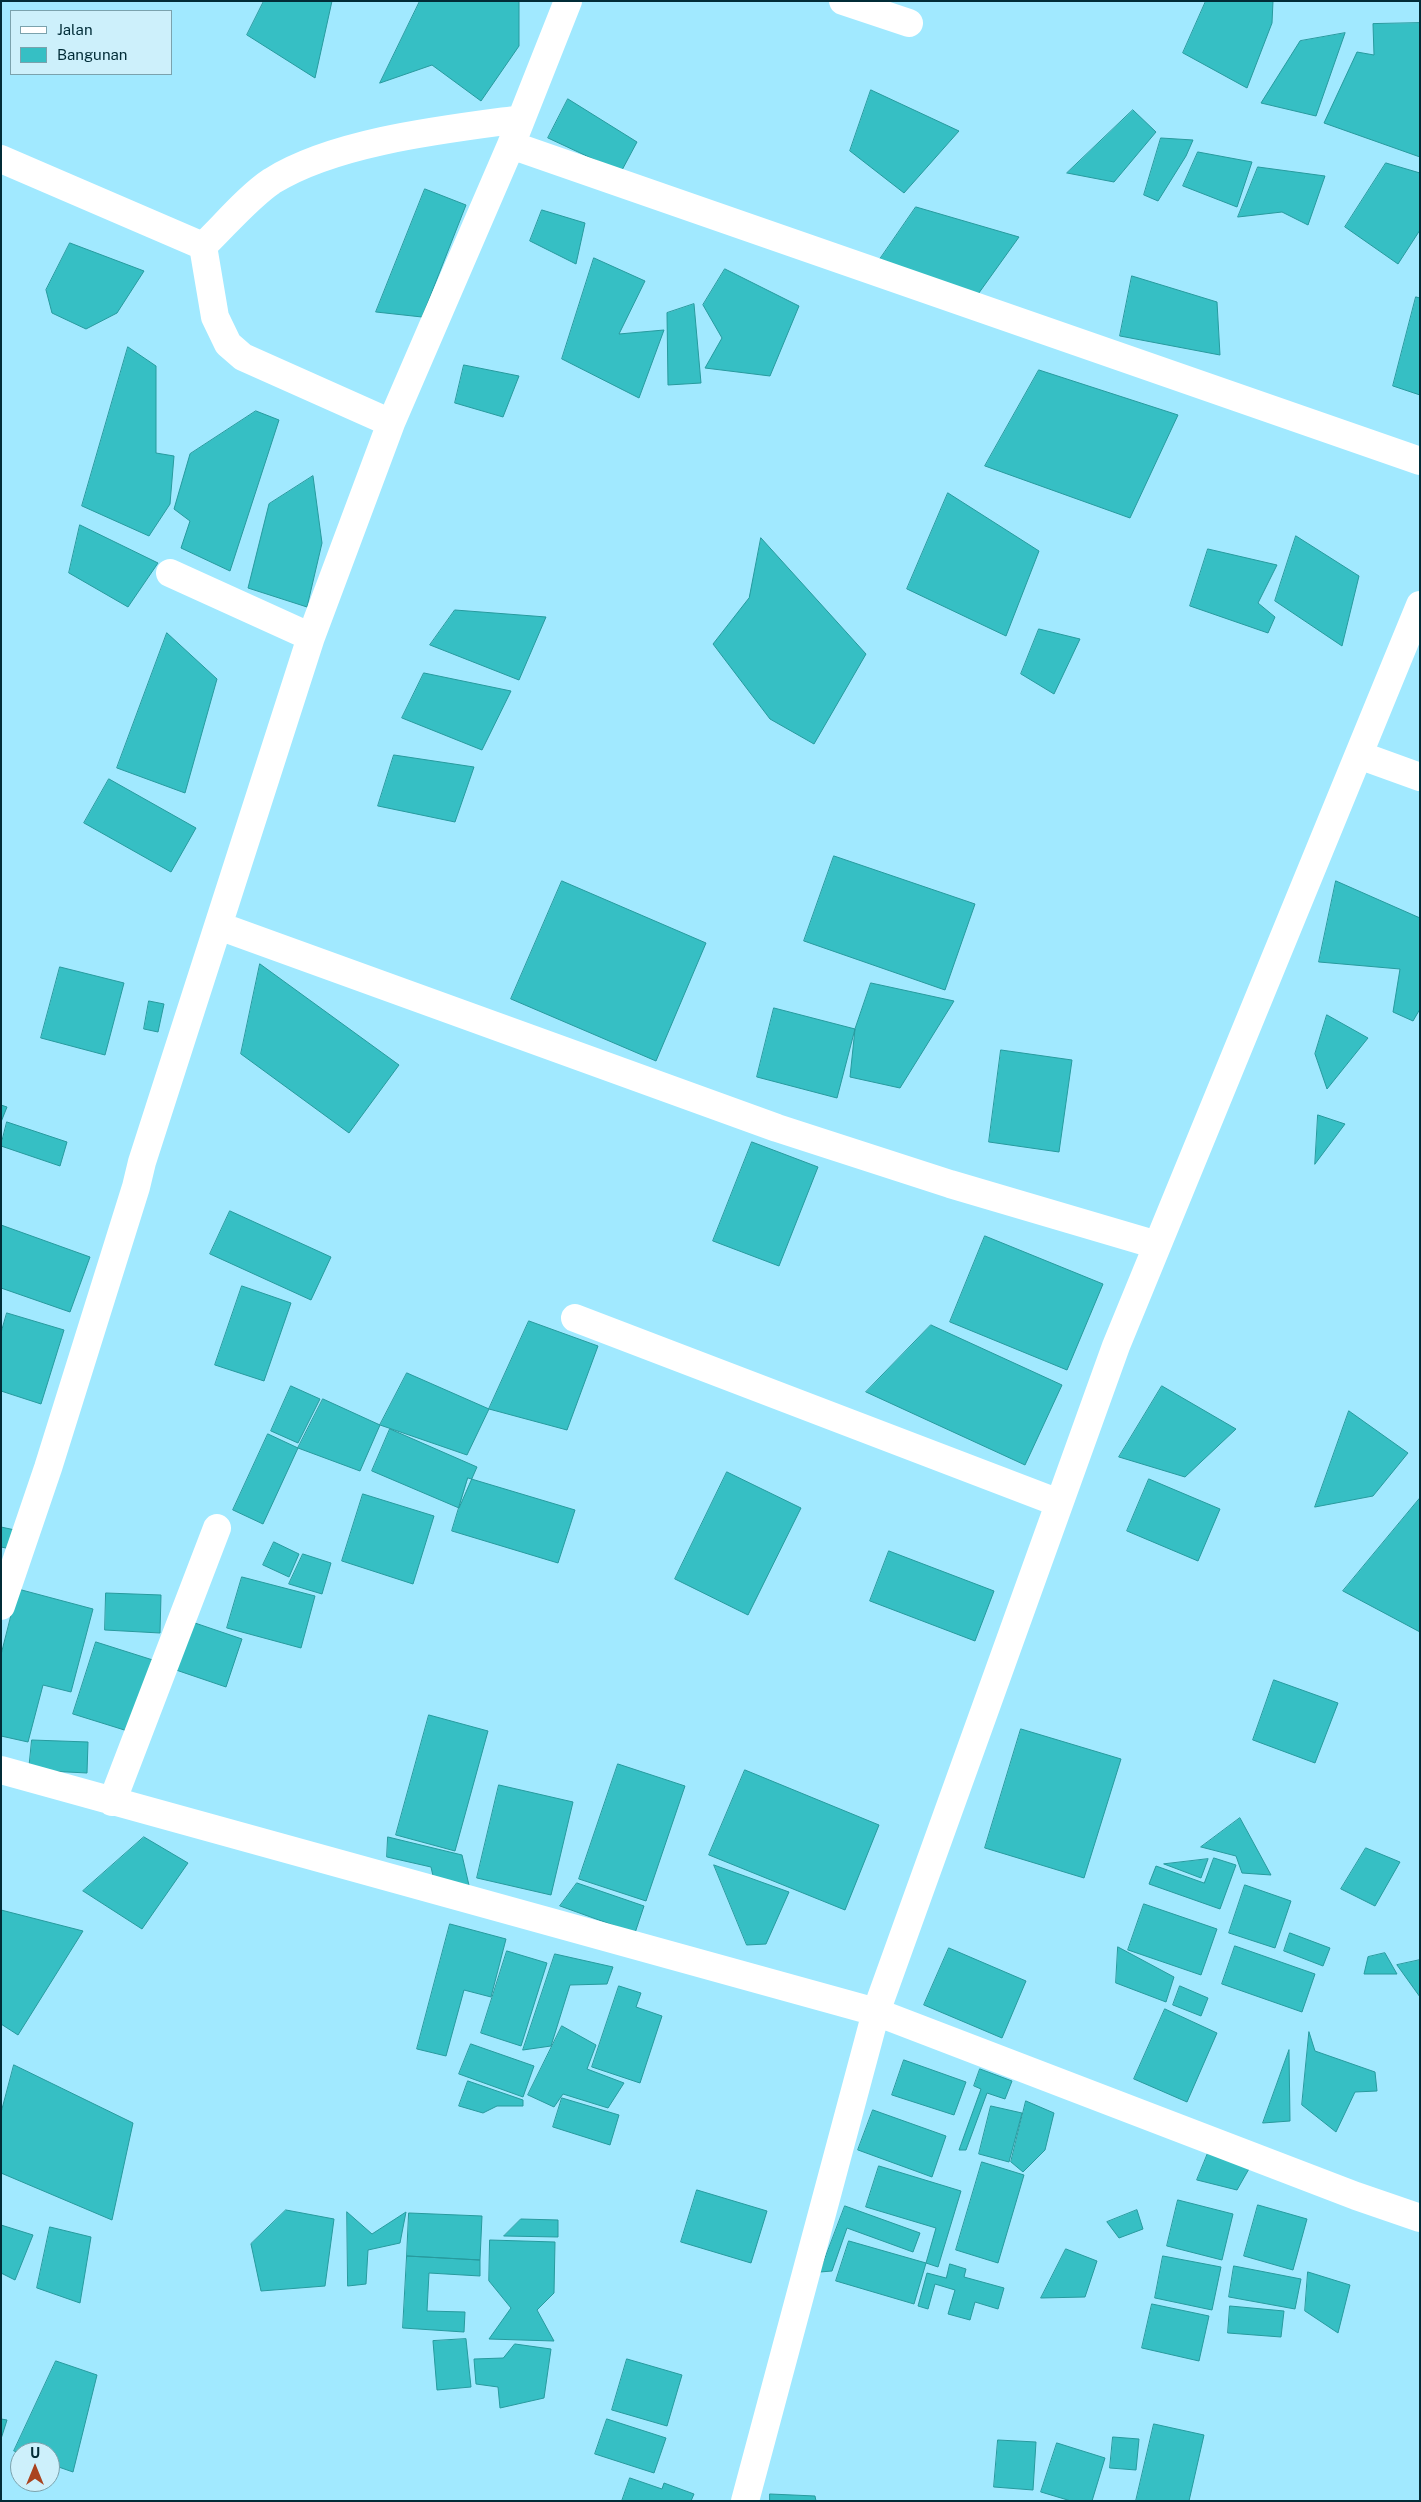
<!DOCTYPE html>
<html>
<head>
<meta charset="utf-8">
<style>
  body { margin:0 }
  #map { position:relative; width:1421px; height:2502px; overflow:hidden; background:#a1e9ff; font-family:"Public Sans",sans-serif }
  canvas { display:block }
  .frame { position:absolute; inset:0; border:2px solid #012c37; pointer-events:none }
  .legend { position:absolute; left:10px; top:10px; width:162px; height:65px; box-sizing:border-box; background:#cdf0fb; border:1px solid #7ba2ad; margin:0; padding:6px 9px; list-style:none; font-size:15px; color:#012c37 }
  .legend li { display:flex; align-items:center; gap:10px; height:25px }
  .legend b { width:25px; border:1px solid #7ba2ad }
  .north { position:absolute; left:10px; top:2442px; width:50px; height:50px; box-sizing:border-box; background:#cdf0fb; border:1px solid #7ba2ad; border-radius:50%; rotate:0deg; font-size:14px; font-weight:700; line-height:20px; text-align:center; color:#012c37 }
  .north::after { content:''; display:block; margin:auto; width:18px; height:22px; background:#aa431f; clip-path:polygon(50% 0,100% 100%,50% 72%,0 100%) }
</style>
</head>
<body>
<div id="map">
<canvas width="1421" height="2502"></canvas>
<div class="frame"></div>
<ul class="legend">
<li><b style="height:6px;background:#fff"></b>Jalan</li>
<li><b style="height:14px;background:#36bfc4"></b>Bangunan</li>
</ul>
<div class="north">U</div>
</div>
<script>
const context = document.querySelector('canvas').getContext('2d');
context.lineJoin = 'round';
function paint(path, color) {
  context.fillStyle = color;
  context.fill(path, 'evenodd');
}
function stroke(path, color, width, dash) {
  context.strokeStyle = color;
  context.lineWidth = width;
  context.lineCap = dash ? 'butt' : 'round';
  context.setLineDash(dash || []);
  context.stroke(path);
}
const building = new Path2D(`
  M 264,1 L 332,1 L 315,78 L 247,35 Z
  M 420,1 L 519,1 L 519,46 L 481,101 L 432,65 L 380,83 Z
  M 1206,1 L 1273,1 L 1272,23 L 1247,88 L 1183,53 Z
  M 1420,23 L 1420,157 L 1324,123 L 1357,52 L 1374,55 L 1373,24 Z
  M 1345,33 L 1316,116 L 1261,103 L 1300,41 Z
  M 871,90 L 959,131 L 904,193 L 850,151 Z
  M 568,99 L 637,142 L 621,172 L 548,138 Z
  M 1133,110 L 1156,132 L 1114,182 L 1067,173 Z
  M 1161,138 L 1193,140 L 1186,156 L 1158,201 L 1144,195 Z
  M 1198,152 L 1252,162 L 1237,207 L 1183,186 Z
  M 1386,163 L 1420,173 L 1420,230 L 1398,264 L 1345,227 Z
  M 1258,167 L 1325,176 L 1308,225 L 1282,212 L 1238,217 Z
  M 425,189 L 466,205 L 422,317 L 376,312 Z
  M 916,207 L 1019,237 L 976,297 L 878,262 Z
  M 542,210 L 585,223 L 576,264 L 530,241 Z
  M 70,243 L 144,271 L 117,313 L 86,329 L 52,313 L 46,290 Z
  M 594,258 L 645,281 L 619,334 L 664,330 L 639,398 L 562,359 Z
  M 725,269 L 799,306 L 770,376 L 705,368 L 722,338 L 703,305 Z
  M 1132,276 L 1217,302 L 1220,355 L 1120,336 Z
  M 1416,297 L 1420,298 L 1420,395 L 1393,386 Z
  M 694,304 L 701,383 L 668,385 L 667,313 Z
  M 128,347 L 156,366 L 156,453 L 174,456 L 170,504 L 149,536 L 82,506 Z
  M 464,365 L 519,376 L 503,417 L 455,403 Z
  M 1039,370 L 1178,415 L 1130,518 L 985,466 Z
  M 256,411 L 279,420 L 230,571 L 181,548 L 190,521 L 174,509 L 190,454 Z
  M 313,476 L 322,543 L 307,607 L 248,588 L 269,504 Z
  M 948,493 L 1039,551 L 1006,636 L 907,589 Z
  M 80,525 L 158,563 L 128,607 L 69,573 Z
  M 1296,536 L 1359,576 L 1342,646 L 1275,601 Z
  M 761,538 L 866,654 L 814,744 L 770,719 L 713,644 L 749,598 Z
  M 1208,549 L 1277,565 L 1258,603 L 1275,617 L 1268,633 L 1190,606 Z
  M 455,610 L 546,617 L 519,680 L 430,645 Z
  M 1039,629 L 1080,639 L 1054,694 L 1021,674 Z
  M 167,633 L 217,679 L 185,793 L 117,768 Z
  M 424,673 L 511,691 L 482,750 L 402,718 Z
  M 394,755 L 474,767 L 455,822 L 378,806 Z
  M 109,779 L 196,828 L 171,872 L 84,823 Z
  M 834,856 L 975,904 L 945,990 L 804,941 Z
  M 562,881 L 706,943 L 656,1061 L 511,999 Z
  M 1336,881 L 1420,918 L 1420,1009 L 1413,1021 L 1393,1012 L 1400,969 L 1319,962 Z
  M 260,964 L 399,1065 L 349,1133 L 241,1054 Z
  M 60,967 L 124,983 L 105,1055 L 41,1038 Z
  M 871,983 L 954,1001 L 900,1088 L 850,1077 L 855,1029 Z
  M 149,1001 L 164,1004 L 158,1032 L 144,1029 Z
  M 774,1008 L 855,1029 L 837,1098 L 757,1077 Z
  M 1327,1015 L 1368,1038 L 1327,1089 L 1315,1054 Z
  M 1001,1050 L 1072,1060 L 1059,1152 L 989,1142 Z
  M 1,1105 L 7,1107 L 1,1122 Z
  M 1318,1115 L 1345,1124 L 1315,1164 Z
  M 7,1122 L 67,1142 L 60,1166 L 1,1146 Z
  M 752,1142 L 818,1167 L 779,1266 L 713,1241 Z
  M 230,1211 L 331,1257 L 311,1300 L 210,1254 Z
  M 1,1225 L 90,1257 L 70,1312 L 1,1288 Z
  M 985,1236 L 1103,1284 L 1067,1370 L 950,1322 Z
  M 242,1286 L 291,1303 L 264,1381 L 215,1365 Z
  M 7,1313 L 64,1330 L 41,1404 L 1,1391 L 1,1333 Z
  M 529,1321 L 598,1346 L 567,1430 L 489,1409 Z
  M 931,1325 L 1062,1385 L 1025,1465 L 866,1392 Z
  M 407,1373 L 489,1409 L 467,1455 L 380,1425 Z
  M 291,1386 L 320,1399 L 298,1443 L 271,1431 Z
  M 1162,1386 L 1236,1429 L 1185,1477 L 1119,1457 Z
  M 323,1399 L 380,1425 L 360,1471 L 298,1448 Z
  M 1349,1411 L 1408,1453 L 1373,1496 L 1315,1507 Z
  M 390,1429 L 477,1467 L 459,1508 L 372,1471 Z
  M 268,1434 L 298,1448 L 263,1524 L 233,1510 Z
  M 727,1472 L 801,1508 L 748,1615 L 675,1579 Z
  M 468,1478 L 575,1510 L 558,1563 L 452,1531 Z
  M 1149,1479 L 1220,1509 L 1198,1561 L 1127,1531 Z
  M 363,1494 L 434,1516 L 413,1584 L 342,1561 Z
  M 1420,1498 L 1420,1632 L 1343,1591 Z
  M 1,1527 L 15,1530 L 11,1549 L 1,1547 Z
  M 274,1542 L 299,1554 L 289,1577 L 263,1565 Z
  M 889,1551 L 994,1591 L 975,1641 L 870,1601 Z
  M 303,1554 L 331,1563 L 322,1594 L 289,1584 Z
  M 242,1577 L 315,1596 L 301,1648 L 227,1628 Z
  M 18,1589 L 93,1609 L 71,1692 L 43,1685 L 28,1742 L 1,1736 L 1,1655 Z
  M 106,1593 L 161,1595 L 160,1633 L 105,1630 Z
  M 192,1622 L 242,1639 L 226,1687 L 176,1670 Z
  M 96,1642 L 156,1661 L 134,1733 L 73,1714 Z
  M 1274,1680 L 1338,1703 L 1315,1763 L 1253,1740 Z
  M 429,1715 L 488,1731 L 455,1851 L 396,1835 Z
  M 1021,1729 L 1121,1759 L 1084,1878 L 985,1848 Z
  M 32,1740 L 88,1742 L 87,1773 L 29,1770 Z
  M 618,1764 L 685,1786 L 646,1901 L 579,1879 Z
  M 745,1770 L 879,1825 L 845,1910 L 709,1855 Z
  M 499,1785 L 573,1802 L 551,1895 L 477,1878 Z
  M 1240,1818 L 1271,1875 L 1242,1873 L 1236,1856 L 1201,1847 Z
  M 144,1837 L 188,1863 L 142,1929 L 83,1891 Z
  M 388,1837 L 462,1855 L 471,1894 L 435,1885 L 431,1867 L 387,1857 Z
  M 1366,1848 L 1400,1862 L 1375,1906 L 1341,1889 Z
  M 1214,1858 L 1236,1865 L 1220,1909 L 1149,1884 L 1156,1866 L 1204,1883 Z
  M 1208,1859 L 1201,1878 L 1164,1864 Z
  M 714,1865 L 789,1892 L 766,1944 L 747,1945 Z
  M 577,1883 L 644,1906 L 635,1933 L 560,1906 Z
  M 1245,1885 L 1291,1901 L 1275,1948 L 1229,1933 Z
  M 1144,1904 L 1217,1929 L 1201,1975 L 1128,1950 Z
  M 1,1910 L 83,1931 L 18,2035 L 1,2024 Z
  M 450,1924 L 506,1939 L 491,1997 L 464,1990 L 446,2056 L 417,2049 Z
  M 1290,1933 L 1330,1948 L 1323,1966 L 1284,1951 Z
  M 1235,1946 L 1315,1974 L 1302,2012 L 1222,1984 Z
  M 1118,1947 L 1174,1977 L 1166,2002 L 1116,1983 Z
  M 949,1948 L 1026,1981 L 1002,2038 L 924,2005 Z
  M 507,1951 L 547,1963 L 521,2046 L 481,2033 Z
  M 1385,1953 L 1397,1974 L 1364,1974 L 1368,1957 Z
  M 555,1954 L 613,1967 L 607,1984 L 570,1985 L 551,2046 L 523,2050 Z
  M 1420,1960 L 1420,1997 L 1397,1965 Z
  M 619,1986 L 641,1993 L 636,2007 L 662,2016 L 640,2083 L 592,2067 Z
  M 1180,1986 L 1208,1998 L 1201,2016 L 1173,2005 Z
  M 1165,2009 L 1217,2033 L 1187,2102 L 1134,2079 Z
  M 562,2026 L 596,2045 L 587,2069 L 624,2083 L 608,2108 L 563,2094 L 554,2107 L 528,2095 Z
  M 1309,2032 L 1315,2051 L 1375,2072 L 1377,2091 L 1355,2092 L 1336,2132 L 1302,2105 Z
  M 471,2044 L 534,2066 L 523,2097 L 459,2074 Z
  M 1289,2050 L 1290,2121 L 1263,2123 Z
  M 904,2060 L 966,2082 L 954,2115 L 892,2095 Z
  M 14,2065 L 133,2123 L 112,2220 L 1,2173 L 1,2113 Z
  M 980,2069 L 1012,2081 L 1005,2099 L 987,2093 L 966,2150 L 959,2150 L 981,2089 L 974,2086 Z
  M 468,2081 L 523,2100 L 523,2106 L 497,2106 L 483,2113 L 459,2106 Z
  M 562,2098 L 619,2115 L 610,2145 L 553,2127 Z
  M 1026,2101 L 1054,2113 L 1045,2150 L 1023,2172 L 1011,2162 Z
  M 991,2106 L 1022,2113 L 1009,2162 L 979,2154 Z
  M 873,2110 L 946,2136 L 932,2177 L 858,2150 Z
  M 1208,2153 L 1250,2167 L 1237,2190 L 1197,2180 Z
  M 982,2162 L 1024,2175 L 998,2263 L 956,2250 Z
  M 879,2166 L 961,2191 L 938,2267 L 926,2263 L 936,2228 L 866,2207 Z
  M 697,2190 L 767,2211 L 751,2263 L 681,2242 Z
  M 1178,2200 L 1233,2214 L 1222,2260 L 1167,2246 Z
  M 1258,2205 L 1307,2219 L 1293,2270 L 1244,2256 Z
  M 845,2206 L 920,2233 L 913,2252 L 847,2228 L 832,2271 L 820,2272 Z
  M 286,2210 L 334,2219 L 325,2286 L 261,2291 L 251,2244 Z
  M 1137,2210 L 1143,2229 L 1119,2238 L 1107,2222 Z
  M 347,2212 L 372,2234 L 406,2212 L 400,2243 L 368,2250 L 366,2284 L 348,2286 Z
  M 409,2213 L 482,2216 L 480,2260 L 407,2256 Z
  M 521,2219 L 558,2220 L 558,2237 L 504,2236 Z
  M 1,2225 L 33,2235 L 15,2280 L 1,2273 Z
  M 50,2227 L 91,2237 L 80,2303 L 37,2288 Z
  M 490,2240 L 555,2242 L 554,2293 L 537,2310 L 554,2341 L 489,2339 L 511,2308 L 489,2281 Z
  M 849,2241 L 926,2263 L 914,2304 L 836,2281 Z
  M 1066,2249 L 1097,2261 L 1085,2297 L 1041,2298 Z
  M 407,2256 L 480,2260 L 480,2276 L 429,2273 L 427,2311 L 465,2312 L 464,2332 L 403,2328 Z
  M 1163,2256 L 1221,2267 L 1212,2310 L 1155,2298 Z
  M 950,2264 L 966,2269 L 964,2277 L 1004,2288 L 998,2309 L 975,2302 L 970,2320 L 948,2314 L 955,2290 L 935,2284 L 928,2309 L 918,2306 L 927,2273 L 946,2278 Z
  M 1234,2266 L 1301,2279 L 1295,2309 L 1229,2297 Z
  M 1308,2272 L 1350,2285 L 1338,2333 L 1305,2311 Z
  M 1152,2304 L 1209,2316 L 1199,2361 L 1142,2348 Z
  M 1230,2306 L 1284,2311 L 1281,2337 L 1228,2333 Z
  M 466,2339 L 471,2387 L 437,2390 L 433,2341 Z
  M 515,2344 L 551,2349 L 544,2398 L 500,2408 L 498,2387 L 476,2384 L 474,2359 L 503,2358 Z
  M 627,2359 L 682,2375 L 667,2426 L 612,2410 Z
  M 56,2361 L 97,2375 L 73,2472 L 50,2464 L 50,2452 L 20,2453 L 14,2451 Z
  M 1,2419 L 7,2420 L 1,2439 Z
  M 607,2419 L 666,2438 L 654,2473 L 595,2454 Z
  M 1154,2424 L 1204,2435 L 1189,2501 L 1136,2501 Z
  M 1113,2437 L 1139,2439 L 1136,2470 L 1110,2468 Z
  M 998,2440 L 1036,2442 L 1033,2490 L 994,2487 Z
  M 1057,2443 L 1105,2458 L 1092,2501 L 1071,2501 L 1041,2492 Z
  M 630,2478 L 662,2489 L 664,2483 L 694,2494 L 691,2501 L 622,2501 Z
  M 770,2494 L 815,2496 L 816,2501 L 770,2501 Z`);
const minor = new Path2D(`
  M 843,1 L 909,23
  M 511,145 L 1420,461
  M 1,159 L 203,246 C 224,226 248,197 272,181 C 336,141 447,129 521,119
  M 203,246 L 215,317 L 228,344 L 243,357 L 391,423
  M 170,573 L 311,637
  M 1359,755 L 1420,777
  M 219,926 L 777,1128 L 950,1184 L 1157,1245
  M 575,1318 L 1059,1503
  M 1,1606 L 48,1468 L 136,1187 L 142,1162 L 311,637 L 391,423 L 511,145 L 568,1
  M 1,1770 L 876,2012 L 1356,2196 L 1420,2218
  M 112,1802 L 217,1528
  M 745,2501 L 876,2012 L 1116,1346 L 1420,605`);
paint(building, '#36bfc4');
stroke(building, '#279a9e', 1);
stroke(minor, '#fff', 28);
</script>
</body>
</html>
